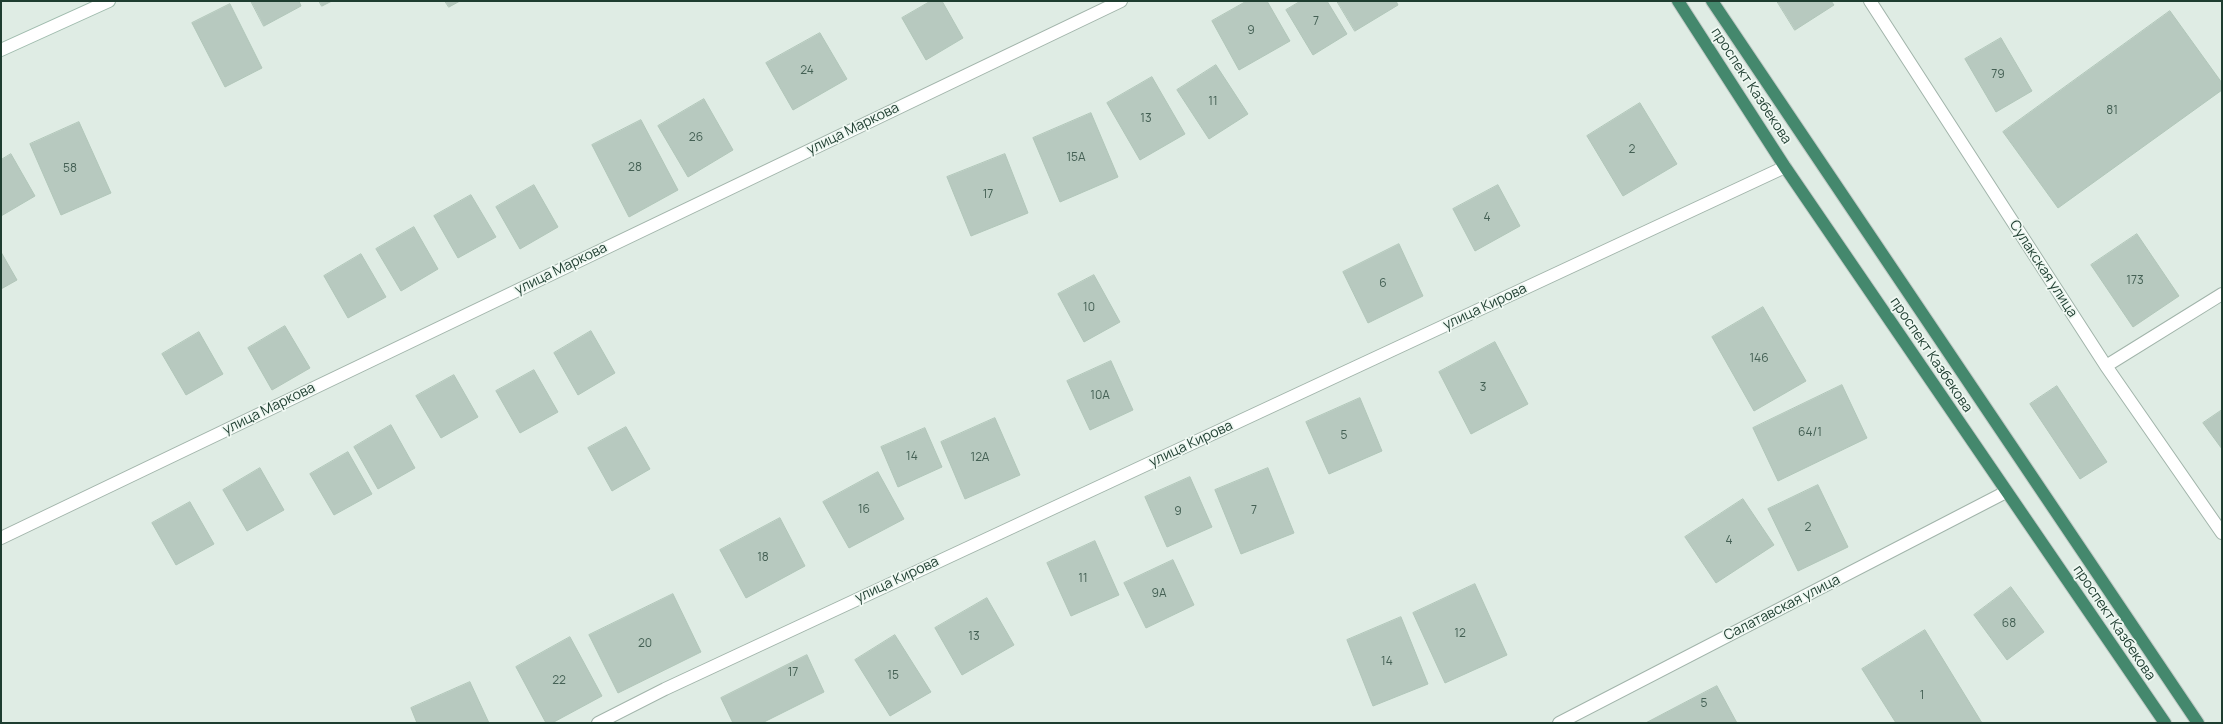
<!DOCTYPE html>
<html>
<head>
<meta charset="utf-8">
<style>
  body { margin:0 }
  #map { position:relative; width:2223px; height:724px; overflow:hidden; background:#dfece4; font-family:Manrope,sans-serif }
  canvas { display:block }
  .frame { position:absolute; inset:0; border:2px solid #1e3d30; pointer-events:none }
</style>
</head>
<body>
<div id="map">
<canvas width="2223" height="724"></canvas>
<div class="frame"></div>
</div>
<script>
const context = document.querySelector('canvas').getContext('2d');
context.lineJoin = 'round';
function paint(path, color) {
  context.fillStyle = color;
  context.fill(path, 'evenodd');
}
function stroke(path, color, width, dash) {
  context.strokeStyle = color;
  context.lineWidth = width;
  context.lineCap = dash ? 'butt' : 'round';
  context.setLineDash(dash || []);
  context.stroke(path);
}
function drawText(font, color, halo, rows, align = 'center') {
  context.font = font + ' Manrope,sans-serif';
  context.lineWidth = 3.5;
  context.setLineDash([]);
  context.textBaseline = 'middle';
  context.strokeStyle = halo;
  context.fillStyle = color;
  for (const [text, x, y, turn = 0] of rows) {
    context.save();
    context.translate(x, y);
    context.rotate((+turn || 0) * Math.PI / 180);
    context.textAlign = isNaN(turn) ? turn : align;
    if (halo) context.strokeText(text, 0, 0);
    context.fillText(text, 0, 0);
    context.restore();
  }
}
const building = new Path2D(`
  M 251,1 L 299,1 L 301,6 L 264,26 Z
  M 319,1 L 332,1 L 322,6 Z
  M 445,1 L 460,1 L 449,7 Z
  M 931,1 L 942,1 L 963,38 L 926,60 L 902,18 Z
  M 1247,1 L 1267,1 L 1290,41 L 1239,70 L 1212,21 Z
  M 1301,1 L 1327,1 L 1347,34 L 1313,55 L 1286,10 Z
  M 1337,1 L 1396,1 L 1398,5 L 1355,31 Z
  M 1777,1 L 1831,1 L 1834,5 L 1795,30 Z
  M 230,4 L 262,68 L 225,87 L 192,23 Z
  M 2170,11 L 2222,83 L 2222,90 L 2058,208 L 2003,132 Z
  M 820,33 L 847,79 L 793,110 L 766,63 Z
  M 2001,38 L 2032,91 L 1996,112 L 1965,59 Z
  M 1216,65 L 1248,114 L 1209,139 L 1177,90 Z
  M 1152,77 L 1185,134 L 1140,160 L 1107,103 Z
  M 704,99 L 733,150 L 688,177 L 658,126 Z
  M 1640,103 L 1677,164 L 1623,196 L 1587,136 Z
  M 1091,113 L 1118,177 L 1060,202 L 1033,138 Z
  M 641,120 L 678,190 L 629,217 L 592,145 Z
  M 79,122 L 111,193 L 61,215 L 30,144 Z
  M 11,154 L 35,196 L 1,216 L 1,160 Z
  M 1005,154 L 1028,213 L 971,236 L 947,177 Z
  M 534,185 L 558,227 L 520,249 L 496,207 Z
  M 1498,185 L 1520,226 L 1475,251 L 1453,209 Z
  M 471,195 L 496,237 L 458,258 L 434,216 Z
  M 414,227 L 438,269 L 401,291 L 376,249 Z
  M 2137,234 L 2179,296 L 2133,327 L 2091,265 Z
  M 1399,244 L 1423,296 L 1368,323 L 1343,272 Z
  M 1,252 L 17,280 L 1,289 Z
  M 361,254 L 386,297 L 348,318 L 324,276 Z
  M 1094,275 L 1120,322 L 1084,342 L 1058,294 Z
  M 1763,307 L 1806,381 L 1754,411 L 1712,337 Z
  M 285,326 L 310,368 L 272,390 L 248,348 Z
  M 591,331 L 615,373 L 578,395 L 554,353 Z
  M 199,332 L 223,374 L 186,395 L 162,354 Z
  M 1495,342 L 1528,404 L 1471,434 L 1439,372 Z
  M 1111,361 L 1133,410 L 1090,430 L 1067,381 Z
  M 534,370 L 558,412 L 520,433 L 496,391 Z
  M 454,375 L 478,417 L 441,438 L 416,396 Z
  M 1842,385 L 1867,438 L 1778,481 L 1753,428 Z
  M 2057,386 L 2107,462 L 2080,479 L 2030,404 Z
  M 1360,398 L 1382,451 L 1329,474 L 1306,422 Z
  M 2222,410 L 2222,449 L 2203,423 Z
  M 995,418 L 1020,475 L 965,499 L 941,442 Z
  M 391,425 L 415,468 L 378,489 L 354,447 Z
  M 626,427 L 650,469 L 612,491 L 588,448 Z
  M 925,428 L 942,467 L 898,487 L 881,447 Z
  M 348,452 L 372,494 L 334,515 L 310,474 Z
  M 260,468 L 284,510 L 247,531 L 223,490 Z
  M 1268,468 L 1294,533 L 1241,554 L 1215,490 Z
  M 878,472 L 904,519 L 849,548 L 823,502 Z
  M 1190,477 L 1212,527 L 1167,547 L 1145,497 Z
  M 1818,485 L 1848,547 L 1798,571 L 1768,509 Z
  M 1743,499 L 1774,545 L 1716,583 L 1685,537 Z
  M 190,502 L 214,544 L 176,565 L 152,523 Z
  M 780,518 L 805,566 L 746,598 L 720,550 Z
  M 1095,541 L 1119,595 L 1071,616 L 1047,563 Z
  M 1173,560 L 1194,605 L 1146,628 L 1124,583 Z
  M 1475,584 L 1507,655 L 1445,683 L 1413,613 Z
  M 2011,587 L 2044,632 L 2007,660 L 1974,615 Z
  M 673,594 L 701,652 L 618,693 L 589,635 Z
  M 987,598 L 1014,645 L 962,675 L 935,628 Z
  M 1401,617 L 1428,684 L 1373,706 L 1347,640 Z
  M 1925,630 L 1982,723 L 1896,723 L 1862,669 Z
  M 895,635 L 931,692 L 890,716 L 855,660 Z
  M 570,637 L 602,696 L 552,723 L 546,723 L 516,667 Z
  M 807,655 L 824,692 L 762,723 L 733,723 L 721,698 Z
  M 470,682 L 489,723 L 417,723 L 411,708 Z
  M 1717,686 L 1737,723 L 1646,723 Z`);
const minor = new Path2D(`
  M 1870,1 L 2106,366 L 2222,533
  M 2106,366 L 2222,294
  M 1,538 L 1121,1
  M 598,723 L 665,689 L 1785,167
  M 1559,723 L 2006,492`);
const secondary = new Path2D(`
  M 1,50 L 109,1`);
const trunk = new Path2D(`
  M 1678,1 L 1785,167 L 2165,723
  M 1712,1 L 2198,723`);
const numberNames = [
  ["7",1316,22],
  ["9",1251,31],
  ["24",807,71],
  ["79",1998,75],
  ["11",1213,102],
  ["81",2112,111],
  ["13",1146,119],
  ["26",696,138],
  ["2",1632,150],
  ["15А",1076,158],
  ["28",635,168],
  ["58",70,169],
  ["17",988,195],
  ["4",1487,218],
  ["173",2135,281],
  ["6",1383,284],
  ["10",1089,308],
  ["146",1759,359],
  ["3",1483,388],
  ["10А",1100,396],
  ["64/1",1810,433],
  ["5",1344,436],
  ["14",912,457],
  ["12А",980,458],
  ["16",864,510],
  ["7",1254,511],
  ["9",1178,512],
  ["2",1808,528],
  ["4",1729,541],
  ["18",763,558],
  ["11",1083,579],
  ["9А",1159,594],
  ["68",2009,624],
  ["12",1460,634],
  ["13",974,637],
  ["20",645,644],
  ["14",1387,662],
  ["17",793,673],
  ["15",893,676],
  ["22",559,681],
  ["1",1922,696],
  ["5",1704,704]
];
const streetNames = [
  ["проспект Казбекова",1751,86,57],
  ["улица Маркова",853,129,-26],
  ["улица Маркова",561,269,-26],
  ["Сулакская улица",2043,269,57],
  ["улица Кирова",1485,307,-25],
  ["проспект Казбекова",1931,355,56],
  ["улица Маркова",269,409,-26],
  ["улица Кирова",1191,444,-25],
  ["улица Кирова",897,580,-25],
  ["Салатавская улица",1782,608,-27],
  ["проспект Казбекова",2114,623,56]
];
paint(building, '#b7c9bf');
stroke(building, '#b1c6b9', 1);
stroke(minor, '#a1b4aa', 14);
stroke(secondary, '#9fbbad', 14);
stroke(trunk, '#c0c9c5', 14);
stroke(minor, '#fff', 12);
stroke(secondary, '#fff', 12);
stroke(trunk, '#44886d', 12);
drawText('12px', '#446054', null, numberNames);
drawText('14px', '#1e3d30', '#eff8f2', streetNames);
</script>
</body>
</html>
